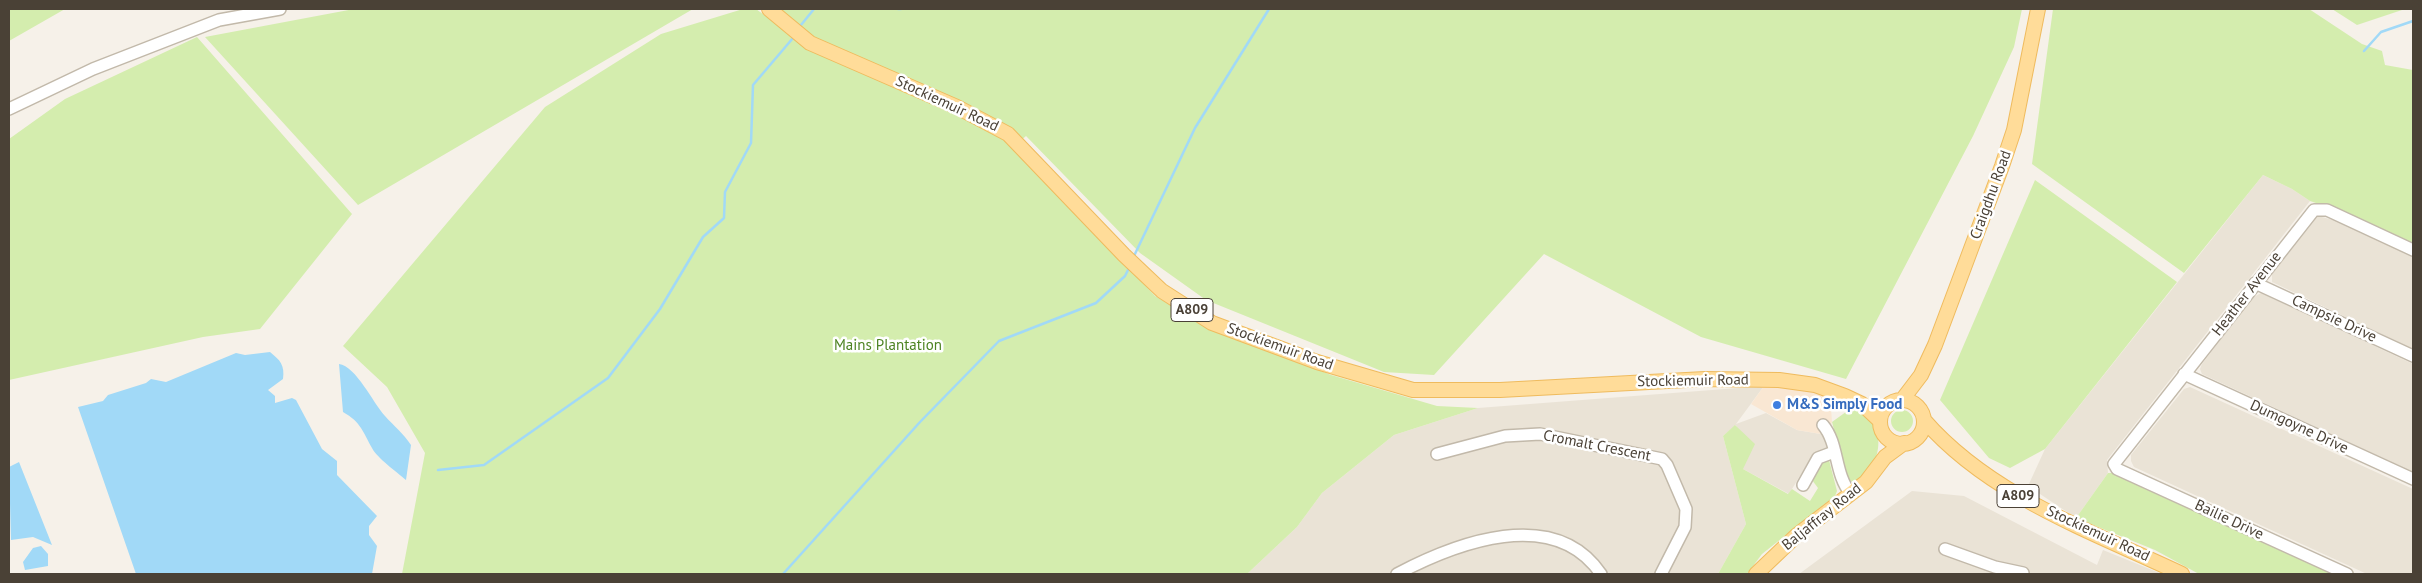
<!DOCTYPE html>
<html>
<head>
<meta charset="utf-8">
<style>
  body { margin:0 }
  #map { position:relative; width:2422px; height:583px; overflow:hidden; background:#f6f1e9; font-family:"PT Sans",sans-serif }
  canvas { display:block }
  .frame { position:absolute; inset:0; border:10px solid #4a4136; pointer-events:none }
</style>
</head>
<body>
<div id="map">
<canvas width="2422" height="583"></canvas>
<div class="frame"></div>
</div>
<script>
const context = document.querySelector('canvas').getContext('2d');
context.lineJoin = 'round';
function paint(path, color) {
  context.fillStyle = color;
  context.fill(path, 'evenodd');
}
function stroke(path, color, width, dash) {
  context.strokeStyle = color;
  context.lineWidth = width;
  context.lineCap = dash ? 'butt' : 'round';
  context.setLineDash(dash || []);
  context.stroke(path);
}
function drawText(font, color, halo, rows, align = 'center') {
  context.font = font + ' "PT Sans",sans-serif';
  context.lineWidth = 5;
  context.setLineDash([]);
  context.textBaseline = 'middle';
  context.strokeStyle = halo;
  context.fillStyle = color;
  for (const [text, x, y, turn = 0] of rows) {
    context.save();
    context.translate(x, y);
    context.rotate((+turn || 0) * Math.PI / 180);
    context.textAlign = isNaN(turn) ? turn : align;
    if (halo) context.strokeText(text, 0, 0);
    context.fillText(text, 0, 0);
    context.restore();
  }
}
const residential = new Path2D(`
  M 2263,175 L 2292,189 L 2310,201 L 2107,460 L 2108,473 L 2076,518 L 2028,486 L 2045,449 Z
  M 2318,216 L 2337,221 L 2413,256 L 2413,349 L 2272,282 L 2272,274 Z
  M 2261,293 L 2413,364 L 2413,472 L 2202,374 L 2200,369 L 2202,364 L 2252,298 Z
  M 1764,386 L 1736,424 L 1766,413 L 1797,430 L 1827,435 L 1829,447 L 1812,456 L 1789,494 L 1743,469 L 1736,425 L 1723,436 L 1746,524 L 1718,574 L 1247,574 L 1297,527 L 1322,493 L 1394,435 L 1478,408 Z
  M 2190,387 L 2413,489 L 2413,574 L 2367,574 L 2134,467 L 2131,461 L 2131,455 L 2184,389 Z
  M 1912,491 L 1964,496 L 2097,565 L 2103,550 L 2162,574 L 1799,574 Z`);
const commercial = new Path2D(`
  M 1764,386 L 1797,386 L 1830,395 L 1832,422 L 1827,435 L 1797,430 L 1751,404 Z`);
const green = new Path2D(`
  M 9,9 L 65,9 L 9,41 Z
  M 354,9 L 693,9 L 358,205 L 205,37 Z
  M 743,9 L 756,9 L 783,29 L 771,9 L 2022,9 L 2014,47 L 1973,136 L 1846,379 L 1701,337 L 1544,254 L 1434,375 L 1384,372 L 1206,300 L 1140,253 L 1026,136 L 1015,146 L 1155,296 L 1193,318 L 1331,375 L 1437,406 L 1478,408 L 1394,435 L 1322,493 L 1297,527 L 1247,574 L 402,574 L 425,453 L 387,387 L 343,346 L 545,107 L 661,34 Z
  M 2053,9 L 2309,9 L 2362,44 L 2382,51 L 2385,65 L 2413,70 L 2413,246 L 2337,210 L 2310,201 L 2292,189 L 2263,175 L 2184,273 L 2032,164 Z
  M 2332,9 L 2405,9 L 2357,25 Z
  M 197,37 L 352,214 L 260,329 L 203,337 L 9,380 L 9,139 L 65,99 Z
  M 2035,180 L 2177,282 L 2045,449 L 2010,468 L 1989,458 L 1940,400 Z
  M 1850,409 C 1893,414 1882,477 1852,482 L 1846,477 L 1832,422 Z
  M1891 421a11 11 0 1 1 22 0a11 11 0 1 1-22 0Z
  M 1735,425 L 1755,444 L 1743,469 L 1788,494 L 1792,489 L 1810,501 L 1818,488 L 1812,480 L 1821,461 L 1829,460 L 1837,491 L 1835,496 L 1762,554 L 1747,574 L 1718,574 L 1746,524 L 1723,436 Z
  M 2108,473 L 2117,473 L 2336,574 L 2199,574 L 2155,550 L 2076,518 Z`);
const water = new Path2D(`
  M 270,352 C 280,360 285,365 283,379 L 268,390 L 275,396 L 275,403 L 292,398 L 296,400 L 322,449 L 337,461 L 337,475 L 377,516 L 369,526 L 369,535 L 377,546 L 372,574 L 136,574 L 78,407 L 103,401 L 108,395 L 146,383 L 151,379 L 166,382 L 236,353 L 245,355 Z
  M 339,364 C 356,366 373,403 385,416 C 394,426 403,433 411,445 L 406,480 C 397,472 377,458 372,448 C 363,432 361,422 343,412 Z
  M 19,462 L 52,545 L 33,537 L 11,540 L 9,467 Z
  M 41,546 L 48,554 L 48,566 L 25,570 L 23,562 L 33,548 Z`);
const stream = new Path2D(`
  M 898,9 L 901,9
  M 801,25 L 814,9
  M 2364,51 L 2381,32 L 2413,21
  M 1134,256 L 1195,128 L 1269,9
  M 438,470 L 484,465 L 608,378 L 660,309 L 703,237 L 724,218 L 725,192 L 751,143 L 753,85 L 793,38
  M 783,574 L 920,422 L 999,341 L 1096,303 L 1125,276 L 1128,270`);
const minor = new Path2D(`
  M 9,109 L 93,69 L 219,20 L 280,9
  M 2255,283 L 2413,356
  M 2184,374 L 2413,479
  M 1823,425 C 1839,444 1834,474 1851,494
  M 1437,454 L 1505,436 L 1540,434 L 1662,459 L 1667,465 L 1686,509 L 1685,527 L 1661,574
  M 1803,485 L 1818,458 L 1834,452
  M 1945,549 L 1995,567 L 2023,573
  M 1397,574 C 1456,543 1554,505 1601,574
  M 2347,574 L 2117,469 L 2114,464 L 2314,210 L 2327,210 L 2413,250`);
const major = new Path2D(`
  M 769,9 L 810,43 L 957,107 L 1008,134 L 1124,255 L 1162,291 L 1212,323 L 1317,362 L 1413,390 L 1500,390 L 1705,379 L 1779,380 L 1815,385 L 1845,396 L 1862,404 L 1880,421
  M 1902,400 L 1921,375 L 1935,345 L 2002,166 L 2014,130 L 2038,9
  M1880 422a22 22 0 1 1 44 0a22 22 0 1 1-44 0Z
  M 1924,420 C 1990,496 2093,532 2182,574
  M 1756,574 L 1797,535 L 1866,482 L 1885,457 L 1904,443`);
const markers = [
  [1777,405,5,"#3f7fe0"]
];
const shields = [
  [1192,310,42],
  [2018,496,42]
];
const shieldNames = [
  ["A809",1192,310],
  ["A809",2018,496]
];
const streetNames = [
  ["Stockiemuir Road",947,104,25],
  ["Craigdhu Road",1991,195,-70],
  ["Heather Avenue",2247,294,-52],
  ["Campsie Drive",2334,319,25],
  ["Stockiemuir Road",1280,347,20],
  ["Stockiemuir Road",1693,381,-1],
  ["Dumgoyne Drive",2299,427,25],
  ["Cromalt Crescent",1597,446,11],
  ["Baljaffray Road",1822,517,-39],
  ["Bailie Drive",2229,520,25],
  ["Stockiemuir Road",2098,534,25]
];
const parkNames = [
  ["Mains Plantation",888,346]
];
const shopNames = [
  ["M&S Simply Food",1787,405]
];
paint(residential, '#eae3d6');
paint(commercial, '#f9e7d3');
paint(green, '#d4edae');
paint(water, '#a1d9f7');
stroke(stream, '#a1d9f7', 2.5);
stroke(minor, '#c2b9aa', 14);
stroke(major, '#efbb5e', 16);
stroke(minor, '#fff', 11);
stroke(major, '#ffdc99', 14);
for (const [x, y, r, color] of markers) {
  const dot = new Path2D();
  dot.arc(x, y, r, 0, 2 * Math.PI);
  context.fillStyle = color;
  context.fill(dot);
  stroke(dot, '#fff', 2);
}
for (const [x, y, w] of shields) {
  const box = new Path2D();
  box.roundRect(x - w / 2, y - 11.5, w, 23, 4);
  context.fillStyle = '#fff';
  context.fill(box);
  stroke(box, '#4a4136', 1);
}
drawText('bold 14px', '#4a4136', null, shieldNames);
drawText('15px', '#4a4136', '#fff', streetNames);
drawText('15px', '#4d8323', '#fff', parkNames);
drawText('bold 15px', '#366cbe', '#fff', shopNames, 'left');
</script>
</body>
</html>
